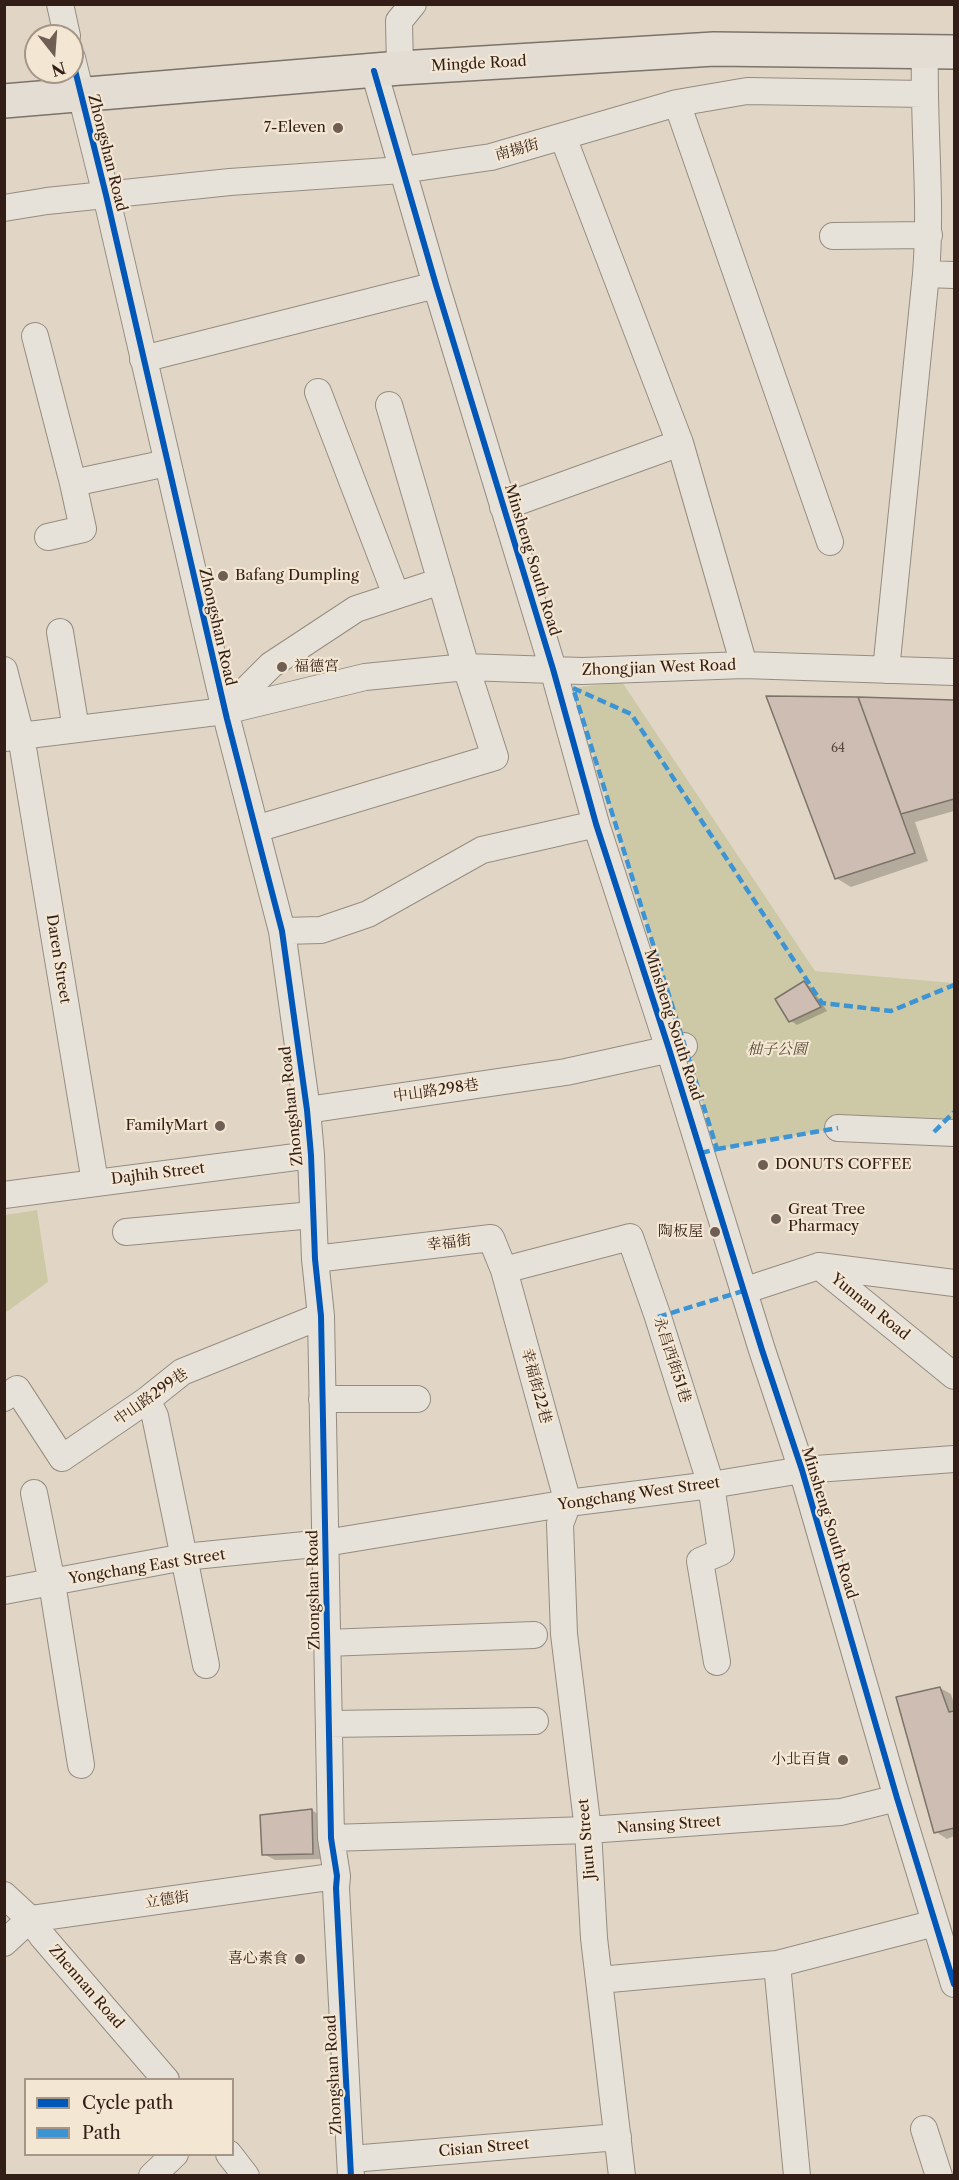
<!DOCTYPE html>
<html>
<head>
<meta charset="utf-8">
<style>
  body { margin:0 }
  #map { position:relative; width:959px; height:2180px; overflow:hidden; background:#e1d6c5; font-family:"Libre Caslon Text",serif }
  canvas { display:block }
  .frame { position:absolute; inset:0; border:6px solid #321e16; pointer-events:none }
  .legend { position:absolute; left:24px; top:2078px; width:210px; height:78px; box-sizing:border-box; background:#f3e6d2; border:2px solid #a69687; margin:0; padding:8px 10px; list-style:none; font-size:18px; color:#321e16 }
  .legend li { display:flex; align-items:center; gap:12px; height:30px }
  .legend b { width:30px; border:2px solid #a69687 }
  .north { position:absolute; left:24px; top:24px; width:60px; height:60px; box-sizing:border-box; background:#f3e6d2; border:2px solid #a69687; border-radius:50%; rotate:163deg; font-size:16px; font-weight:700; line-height:24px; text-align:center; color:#321e16 }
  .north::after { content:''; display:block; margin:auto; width:21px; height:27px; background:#6f5e53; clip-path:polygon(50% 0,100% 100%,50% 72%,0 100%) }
</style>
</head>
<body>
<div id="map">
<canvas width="959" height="2180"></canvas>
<div class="frame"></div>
<ul class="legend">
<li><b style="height:8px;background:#0057b8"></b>Cycle path</li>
<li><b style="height:8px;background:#3d94d4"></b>Path</li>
</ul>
<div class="north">N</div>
</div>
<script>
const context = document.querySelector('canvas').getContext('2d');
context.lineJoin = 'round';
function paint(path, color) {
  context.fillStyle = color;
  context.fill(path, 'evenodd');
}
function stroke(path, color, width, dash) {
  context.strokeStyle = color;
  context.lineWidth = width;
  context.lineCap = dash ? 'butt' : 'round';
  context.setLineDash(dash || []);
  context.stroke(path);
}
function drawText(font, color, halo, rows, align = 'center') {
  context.font = font + ' "Libre Caslon Text","Noto Serif TC",serif';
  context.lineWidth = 4.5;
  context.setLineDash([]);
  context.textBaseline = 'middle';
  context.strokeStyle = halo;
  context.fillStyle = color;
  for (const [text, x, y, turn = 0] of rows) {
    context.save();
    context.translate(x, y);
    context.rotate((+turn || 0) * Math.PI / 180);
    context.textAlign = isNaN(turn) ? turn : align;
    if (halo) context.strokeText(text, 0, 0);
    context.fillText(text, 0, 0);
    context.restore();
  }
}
const green = new Path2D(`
  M 622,682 L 815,971 L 954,983 L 954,1129 L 838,1128 L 717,1149 L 573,688 Z
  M 37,1210 L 48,1282 L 5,1313 L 5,1215 Z`);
const shadow = new Path2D(`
  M 768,698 L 954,701 L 954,811 L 915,822 L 928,861 L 851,887 L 836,878 Z
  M 804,983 L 811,987 L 827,1011 L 797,1025 L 790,1020 Z
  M 940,1688 L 951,1694 L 954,1704 L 954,1836 L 947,1839 L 936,1832 Z
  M 312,1810 L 322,1817 L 324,1859 L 275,1860 L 264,1854 Z`);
const building = new Path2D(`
  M 766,696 L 858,697 L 915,853 L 835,879 Z
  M 858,697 L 954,700 L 954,799 L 901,814 Z
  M 804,981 L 821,1007 L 789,1022 L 775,999 Z
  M 940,1687 L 949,1712 L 954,1711 L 954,1828 L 934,1833 L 896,1697 Z
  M 312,1809 L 313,1854 L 262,1855 L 260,1815 Z`);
const minor = new Path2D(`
  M 60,4 L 67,36
  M 925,51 C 923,125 932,199 926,274 L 954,275
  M 72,58 L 106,195 L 227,719 L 282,931 L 307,1110 L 311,1155 L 315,1259 L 321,1316 L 331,1838 L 337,1876 L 336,1888 L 351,2176
  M 400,68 L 399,21 L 413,4
  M 374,71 L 436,285 L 553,669 L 596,824 L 669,1049 L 762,1350 L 802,1470 L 897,1798 L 954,1984
  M 677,103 L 830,542
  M 563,137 L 680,443 L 744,665
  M 4,208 L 47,201 L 230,182 L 402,170 L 491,157 L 677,103 L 747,91 L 924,94
  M 833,236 L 929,235
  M 35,336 L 73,483 L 83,529 L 48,537
  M 143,359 L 436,285
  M 318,392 L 396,595
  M 73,483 L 167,463
  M 503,507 L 680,443
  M 60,632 L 76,729
  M 4,670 L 21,736 L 95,1182
  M 886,670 L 926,274
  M 225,711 L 271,665 L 356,609 L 441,581
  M 4,738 L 225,711 L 365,677 L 466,667 L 582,671 L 744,665 L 954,672
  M 256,829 L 495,757 L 466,667 L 389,405
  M 282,931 L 321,930 L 368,914 L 482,850 L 596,824
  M 307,1110 L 566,1072 L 684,1046
  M 838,1128 L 954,1133
  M 4,1195 L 311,1155
  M 126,1232 L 313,1215
  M 315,1259 L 491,1238 L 504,1270 L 630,1237 L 658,1317 L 711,1485 L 721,1552 L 700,1561 L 717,1662
  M 819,1266 L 954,1376
  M 504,1270 L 568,1503 L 560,1524 L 564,1634 L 588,1830 L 594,1938 L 622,2176
  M 743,1291 L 819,1266 L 954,1283
  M 4,1398 L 17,1389 L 62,1458 L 147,1400 L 182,1372 L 321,1316
  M 322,1399 L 417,1399
  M 147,1400 L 155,1416 L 206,1665
  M 34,1493 L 52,1583 L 81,1765
  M 4,1591 L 184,1557 L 325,1543 L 568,1503 L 711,1485 L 802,1470 L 954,1459
  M 327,1643 L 534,1635
  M 329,1724 L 535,1721
  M 331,1838 L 588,1830 L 841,1812 L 897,1798
  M 4,1895 L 30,1919 L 42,1936 L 166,2080
  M 4,1943 L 30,1919 L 337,1876
  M 777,1964 L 797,2176
  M 599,1980 L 777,1964 L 935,1923
  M 924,2129 L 939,2176
  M 229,2154 L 246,2176
  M 351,2159 L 618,2137
  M 152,2176 L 175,2154`);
const major = new Path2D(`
  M 4,101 L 400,68 L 714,49 L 954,52`);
const quiet = new Path2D(`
  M 934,1132 L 954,1112
  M 717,1149 L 838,1128
  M 701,1153 L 717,1149 L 573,688 L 631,714 L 822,1003 L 891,1011 L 954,985
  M 658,1317 L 743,1291`);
const cycleway = new Path2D(`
  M 72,58 L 106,195 L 227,719 L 282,931 L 307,1110 L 311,1155 L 315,1259 L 321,1316 L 331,1838 L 337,1876 L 336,1888 L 351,2176
  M 374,71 L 436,285 L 553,669 L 596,824 L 669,1049 L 762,1350 L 802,1470 L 897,1798 L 954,1984`);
const markers = [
  [338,128,6,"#6f5e53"],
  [223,576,6,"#6f5e53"],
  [282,667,6,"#6f5e53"],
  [220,1126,6,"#6f5e53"],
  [763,1165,6,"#6f5e53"],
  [776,1219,6,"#6f5e53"],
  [715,1232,6,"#6f5e53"],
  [843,1760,6,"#6f5e53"],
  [300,1959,6,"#6f5e53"]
];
const numberNames = [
  ["64",838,749]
];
const streetNames = [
  ["Mingde Road",479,64,-3],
  ["南揚街",517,150,-15],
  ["Zhongshan Road",107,153,76],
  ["Minsheng South Road",532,560,73],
  ["Zhongshan Road",217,627,77],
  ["Zhongjian West Road",659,668,-2],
  ["Daren Street",58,959,81],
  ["Minsheng South Road",673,1025,72],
  ["中山路298巷",436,1091,-8],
  ["Zhongshan Road",292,1106,-96],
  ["Dajhih Street",158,1174,-7],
  ["幸福街",449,1243,-7],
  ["Yunnan Road",870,1307,39],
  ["永昌西街51巷",672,1360,72],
  ["幸福街22巷",536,1386,75],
  ["中山路299巷",151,1397,-35],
  ["Yongchang West Street",639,1494,-8],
  ["Minsheng South Road",829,1523,73],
  ["Yongchang East Street",147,1567,-9],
  ["Zhongshan Road",314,1590,-91],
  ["Nansing Street",669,1825,-4],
  ["Jiuru Street",587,1839,-95],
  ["立德街",167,1900,-8],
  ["Zhennan Road",86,1987,49],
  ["Zhongshan Road",334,2075,-93],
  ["Cisian Street",484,2148,-5]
];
const poiNames = [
  ["7-Eleven",326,128],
  ["Bafang Dumpling",235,576,"left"],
  ["福德宮",294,667,"left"],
  ["FamilyMart",208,1126],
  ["DONUTS COFFEE",775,1165,"left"],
  ["Great Tree",788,1210,"left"],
  ["Pharmacy",788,1227,"left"],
  ["陶板屋",703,1232],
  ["小北百貨",831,1760],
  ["喜心素食",288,1959]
];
const parkNames = [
  ["柚子公園",777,1050]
];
paint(green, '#cdc9a6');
paint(shadow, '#0003');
paint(building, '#cdbdb2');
stroke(building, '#7c736a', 1.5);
stroke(minor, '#958c81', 28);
stroke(major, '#7c736a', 36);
stroke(minor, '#e7e2d9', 26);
stroke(major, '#e4ddd3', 33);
stroke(quiet, '#3d94d4', 4.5, [9, 4.5]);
stroke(cycleway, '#0057b8', 6);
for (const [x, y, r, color] of markers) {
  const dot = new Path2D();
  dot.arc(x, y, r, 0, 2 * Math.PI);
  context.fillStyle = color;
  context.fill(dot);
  stroke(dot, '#f3e6d2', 2);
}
drawText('12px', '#5a483f', null, numberNames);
drawText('15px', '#321e16', '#f3e6d2', streetNames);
drawText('15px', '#321e16', '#f3e6d2', poiNames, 'right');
drawText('italic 15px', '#5b4e39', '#f3e6d2', parkNames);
</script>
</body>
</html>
